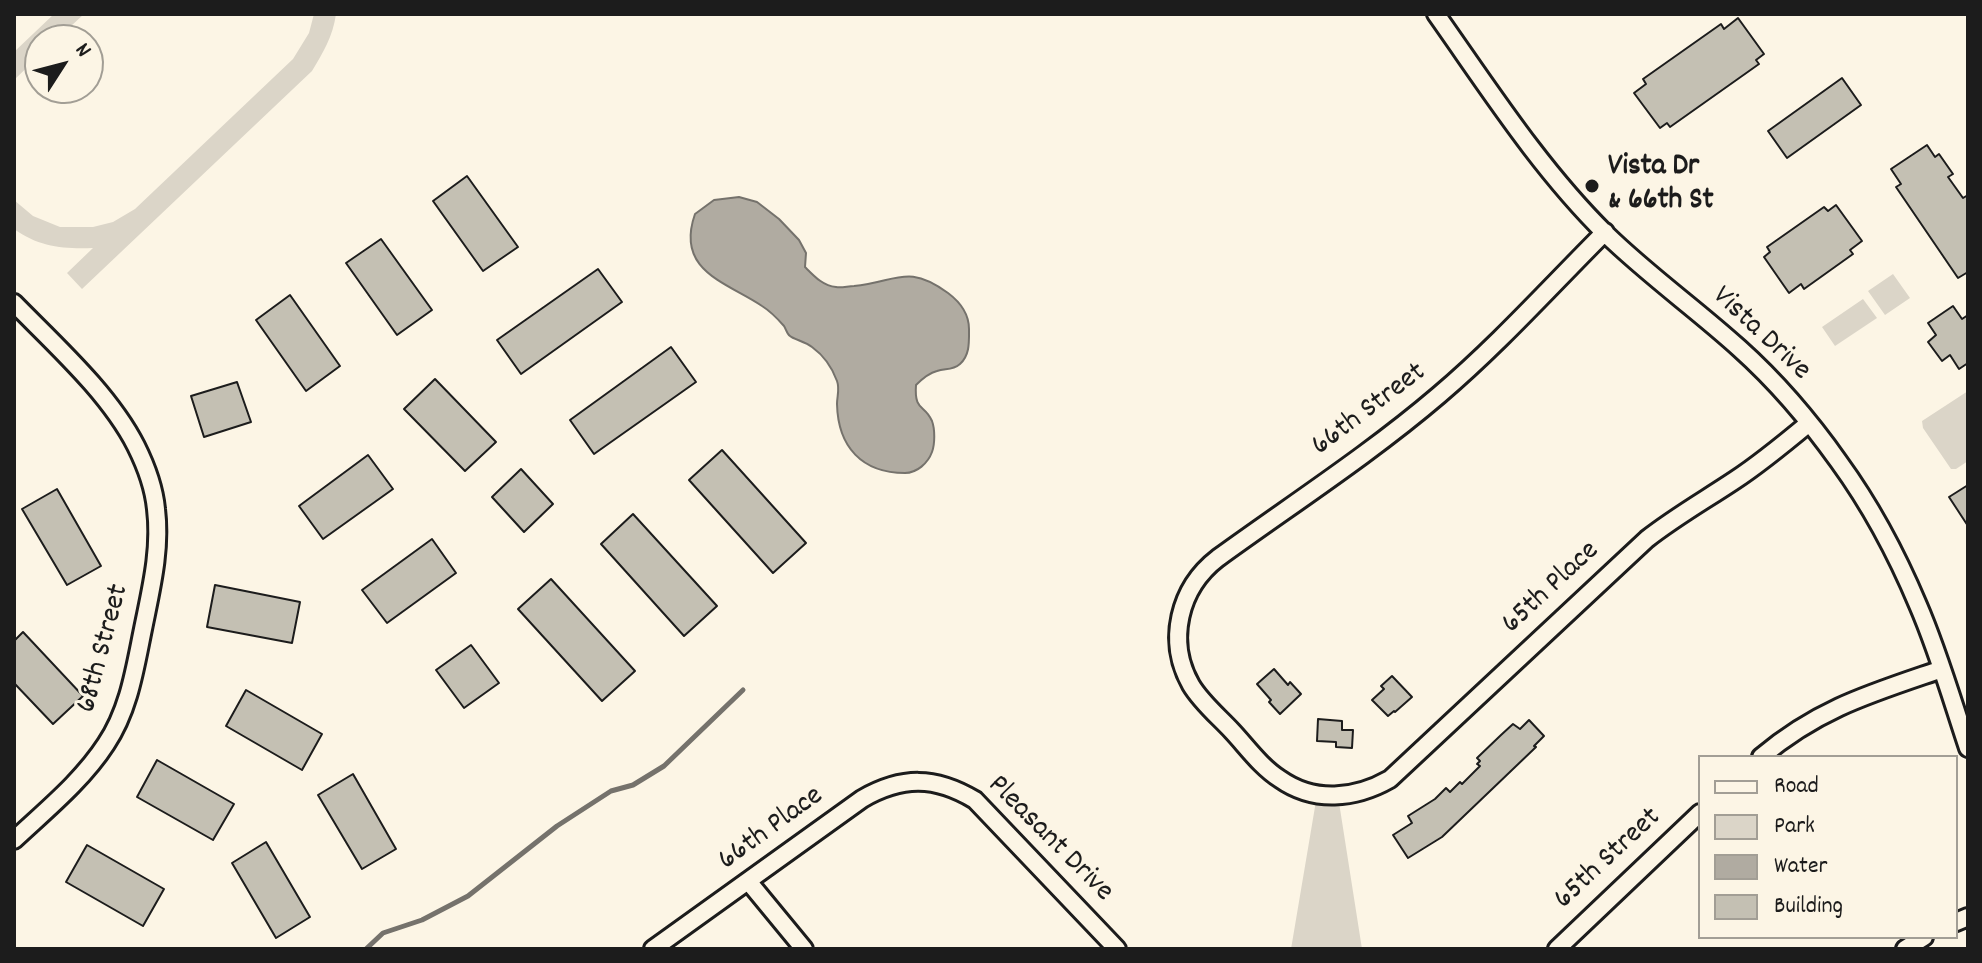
<!DOCTYPE html>
<html>
<head>
<meta charset="utf-8">
<style>
  body { margin:0 }
  #map { position:relative; width:1982px; height:963px; overflow:hidden; background:#fcf5e5; font-family:Dekko,sans-serif }
  canvas { display:block }
  .frame { position:absolute; inset:0; border:16px solid #1c1c1c; pointer-events:none }
  .legend { position:absolute; left:1698px; top:755px; width:260px; height:184px; box-sizing:border-box; background:#fcf5e5; border:2px solid #a29e95; margin:0; padding:10px 14px; list-style:none; font-size:24px; color:#1c1c1c }
  .legend li { display:flex; align-items:center; gap:16px; height:40px }
  .legend b { width:40px; border:2px solid #a29e95 }
  .north { position:absolute; left:24px; top:24px; width:80px; height:80px; box-sizing:border-box; background:#fcf5e5; border:2px solid #a29e95; border-radius:50%; rotate:54deg; font-size:22px; font-weight:700; line-height:32px; text-align:center; color:#1c1c1c }
  .north::after { content:''; display:block; margin:auto; width:28px; height:36px; background:#1c1c1c; clip-path:polygon(50% 0,100% 100%,50% 72%,0 100%) }
</style>
</head>
<body>
<div id="map">
<canvas width="1982" height="963"></canvas>
<div class="frame"></div>
<ul class="legend">
<li><b style="height:10px;background:#fcf5e5"></b>Road</li>
<li><b style="height:22px;background:#dbd5c8"></b>Park</li>
<li><b style="height:22px;background:#b0aba1"></b>Water</li>
<li><b style="height:22px;background:#c4c0b3"></b>Building</li>
</ul>
<div class="north">N</div>
</div>
<script>
const context = document.querySelector('canvas').getContext('2d');
context.lineJoin = 'round';
function paint(path, color) {
  context.fillStyle = color;
  context.fill(path, 'evenodd');
}
function stroke(path, color, width, dash) {
  context.strokeStyle = color;
  context.lineWidth = width;
  context.lineCap = dash ? 'butt' : 'round';
  context.setLineDash(dash || []);
  context.stroke(path);
}
function drawText(font, color, halo, rows, align = 'center') {
  context.font = font + ' Dekko,sans-serif';
  context.lineWidth = 6;
  context.setLineDash([]);
  context.textBaseline = 'middle';
  context.strokeStyle = halo;
  context.fillStyle = color;
  for (const [text, x, y, turn = 0] of rows) {
    context.save();
    context.translate(x, y);
    context.rotate((+turn || 0) * Math.PI / 180);
    context.textAlign = isNaN(turn) ? turn : align;
    if (halo) context.strokeText(text, 0, 0);
    context.fillText(text, 0, 0);
    context.restore();
  }
}
const green = new Path2D(`
  M 54,14 L 84,14 L 56,40 L 40,40 L 40,55 L 14,80 L 14,52 Z
  M 314,14 L 336,14 C 333,36 323,53 312,71 L 82,289 L 67,273 L 93,248 C 63,249 39,247 14,229 L 14,200 L 33,216 L 60,227 L 93,227 L 113,222 L 135,209 L 293,59 L 309,33 Z
  M 1893,274 L 1910,298 L 1885,315 L 1868,291 Z
  M 1863,299 L 1877,318 L 1835,346 L 1822,327 Z
  M 1968,391 L 1968,461 L 1956,469 L 1951,469 L 1923,428 L 1922,421 Z
  M 1317,795 L 1338,796 L 1362,949 L 1291,949 Z`);
const water = new Path2D(`
  M 739,197 L 757,202 L 779,219 L 799,240 L 806,253 L 805,267 C 814,276 823,286 836,287 C 842,288 848,286 854,286 C 897,282 907,263 948,293 C 960,302 969,314 969,329 C 969,342 970,355 960,364 C 952,371 945,368 937,371 C 929,373 922,379 916,385 C 914,412 925,404 932,421 C 935,429 935,444 932,452 C 928,463 917,473 905,473 C 862,473 838,447 837,404 C 837,396 840,389 837,381 C 832,367 823,355 812,347 C 806,342 793,339 790,336 C 787,334 786,329 784,326 C 777,318 770,311 762,306 C 726,282 675,271 695,214 L 714,200 Z`);
const stream = new Path2D(`
  M 366,949 L 383,933 L 422,920 L 468,896 L 557,826 L 611,791 L 633,785 L 664,766 L 743,690`);
const building = new Path2D(`
  M 1738,18 L 1764,54 L 1756,60 L 1759,64 L 1670,127 L 1667,123 L 1660,128 L 1634,93 L 1646,84 L 1643,79 L 1721,24 L 1724,29 Z
  M 1842,78 L 1861,105 L 1787,158 L 1768,131 Z
  M 1927,145 L 1935,157 L 1939,154 L 1953,174 L 1948,177 L 1963,198 L 1968,195 L 1968,272 L 1958,278 L 1896,187 L 1901,184 L 1891,169 Z
  M 467,176 L 518,247 L 483,271 L 433,201 Z
  M 1836,205 L 1862,241 L 1850,250 L 1853,254 L 1804,289 L 1801,284 L 1789,293 L 1764,257 L 1770,252 L 1767,247 L 1824,207 L 1828,211 Z
  M 381,239 L 432,310 L 397,335 L 346,263 Z
  M 598,269 L 622,302 L 521,374 L 497,340 Z
  M 290,295 L 340,366 L 306,391 L 256,320 Z
  M 1953,306 L 1962,319 L 1968,315 L 1968,363 L 1959,369 L 1950,355 L 1942,361 L 1928,342 L 1936,335 L 1928,323 Z
  M 671,347 L 696,382 L 594,454 L 570,420 Z
  M 435,379 L 496,442 L 465,471 L 404,409 Z
  M 237,382 L 251,422 L 204,437 L 191,396 Z
  M 722,450 L 806,543 L 773,573 L 689,480 Z
  M 368,455 L 393,489 L 323,539 L 299,506 Z
  M 521,469 L 553,504 L 524,532 L 492,497 Z
  M 1968,485 L 1968,526 L 1949,497 Z
  M 57,489 L 101,566 L 67,585 L 22,509 Z
  M 633,514 L 717,606 L 684,636 L 601,544 Z
  M 432,539 L 456,573 L 387,623 L 362,590 Z
  M 551,579 L 635,671 L 602,701 L 518,609 Z
  M 215,585 L 300,602 L 292,643 L 207,627 Z
  M 23,632 L 83,696 L 53,724 L 14,683 L 14,641 Z
  M 471,645 L 499,683 L 464,708 L 436,670 Z
  M 1274,669 L 1288,685 L 1290,682 L 1301,694 L 1280,714 L 1269,702 L 1271,700 L 1257,684 Z
  M 1392,676 L 1412,697 L 1395,712 L 1394,711 L 1388,716 L 1372,700 L 1384,689 L 1381,686 Z
  M 246,690 L 322,734 L 302,770 L 226,726 Z
  M 1318,719 L 1342,721 L 1342,730 L 1353,730 L 1352,748 L 1336,747 L 1336,742 L 1317,741 Z
  M 1529,720 L 1544,736 L 1534,746 L 1536,747 L 1442,837 L 1408,858 L 1393,835 L 1412,823 L 1408,816 L 1435,799 L 1446,788 L 1450,792 L 1460,782 L 1462,784 L 1480,766 L 1477,764 L 1480,761 L 1477,758 L 1501,735 L 1513,724 L 1520,729 Z
  M 157,760 L 234,804 L 213,840 L 137,797 Z
  M 353,774 L 396,849 L 362,869 L 318,795 Z
  M 266,842 L 310,917 L 276,938 L 232,863 Z
  M 87,845 L 164,889 L 143,926 L 66,882 Z`);
const minor = new Path2D(`
  M 1436,14 C 1489,89 1540,169 1606,234 C 1648,275 1696,309 1739,348 C 1777,382 1810,421 1839,462 C 1871,506 1897,555 1918,605 C 1938,651 1952,700 1968,748
  M 1605,232 C 1550,287 1498,345 1439,395 C 1370,454 1291,505 1218,558 C 1179,588 1166,641 1191,685 C 1201,702 1218,716 1232,731 C 1247,747 1261,767 1280,779 C 1314,803 1355,799 1390,779 L 1647,539 C 1675,517 1705,500 1735,480 C 1761,463 1785,443 1809,423
  M 14,303 C 55,345 109,393 136,446 C 145,464 154,488 156,509 C 161,550 151,589 143,629 C 135,668 129,710 106,744 C 82,781 46,810 14,840
  M 1761,757 C 1819,708 1872,693 1942,669
  M 748,881 L 804,949
  M 1956,922 L 1968,917
  M 653,949 L 862,799 C 902,776 935,776 975,800 L 1117,949
  M 1557,949 L 1700,813
  M 1905,949 L 1924,937`);
const markers = [
  [1592,186,8,"#1c1c1c"]
];
const poiNames = [
  ["Vista Dr",1608,169],
  ["& 66th St",1608,203]
];
const streetNames = [
  ["Vista Drive",1760,335,43],
  ["66th Street",1370,411,-37],
  ["65th Place",1552,589,-43],
  ["68th Street",105,649,-75],
  ["66th Place",772,830,-36],
  ["Pleasant Drive",1049,840,45],
  ["65th Street",1609,860,-43]
];
paint(green, '#dbd5c8');
paint(water, '#b0aba1');
stroke(water, '#75726c', 2);
stroke(stream, '#75726c', 5);
paint(building, '#c4c0b3');
stroke(building, '#1c1c1c', 2);
stroke(minor, '#1c1c1c', 22);
stroke(minor, '#fcf5e5', 16);
for (const [x, y, r, color] of markers) {
  const dot = new Path2D();
  dot.arc(x, y, r, 0, 2 * Math.PI);
  context.fillStyle = color;
  context.fill(dot);
  stroke(dot, '#fcf5e5', 3);
}
drawText('bold 30px', '#1c1c1c', '#fcf5e5', poiNames, 'left');
drawText('30px', '#1c1c1c', '#fcf5e5', streetNames);
</script>
</body>
</html>
